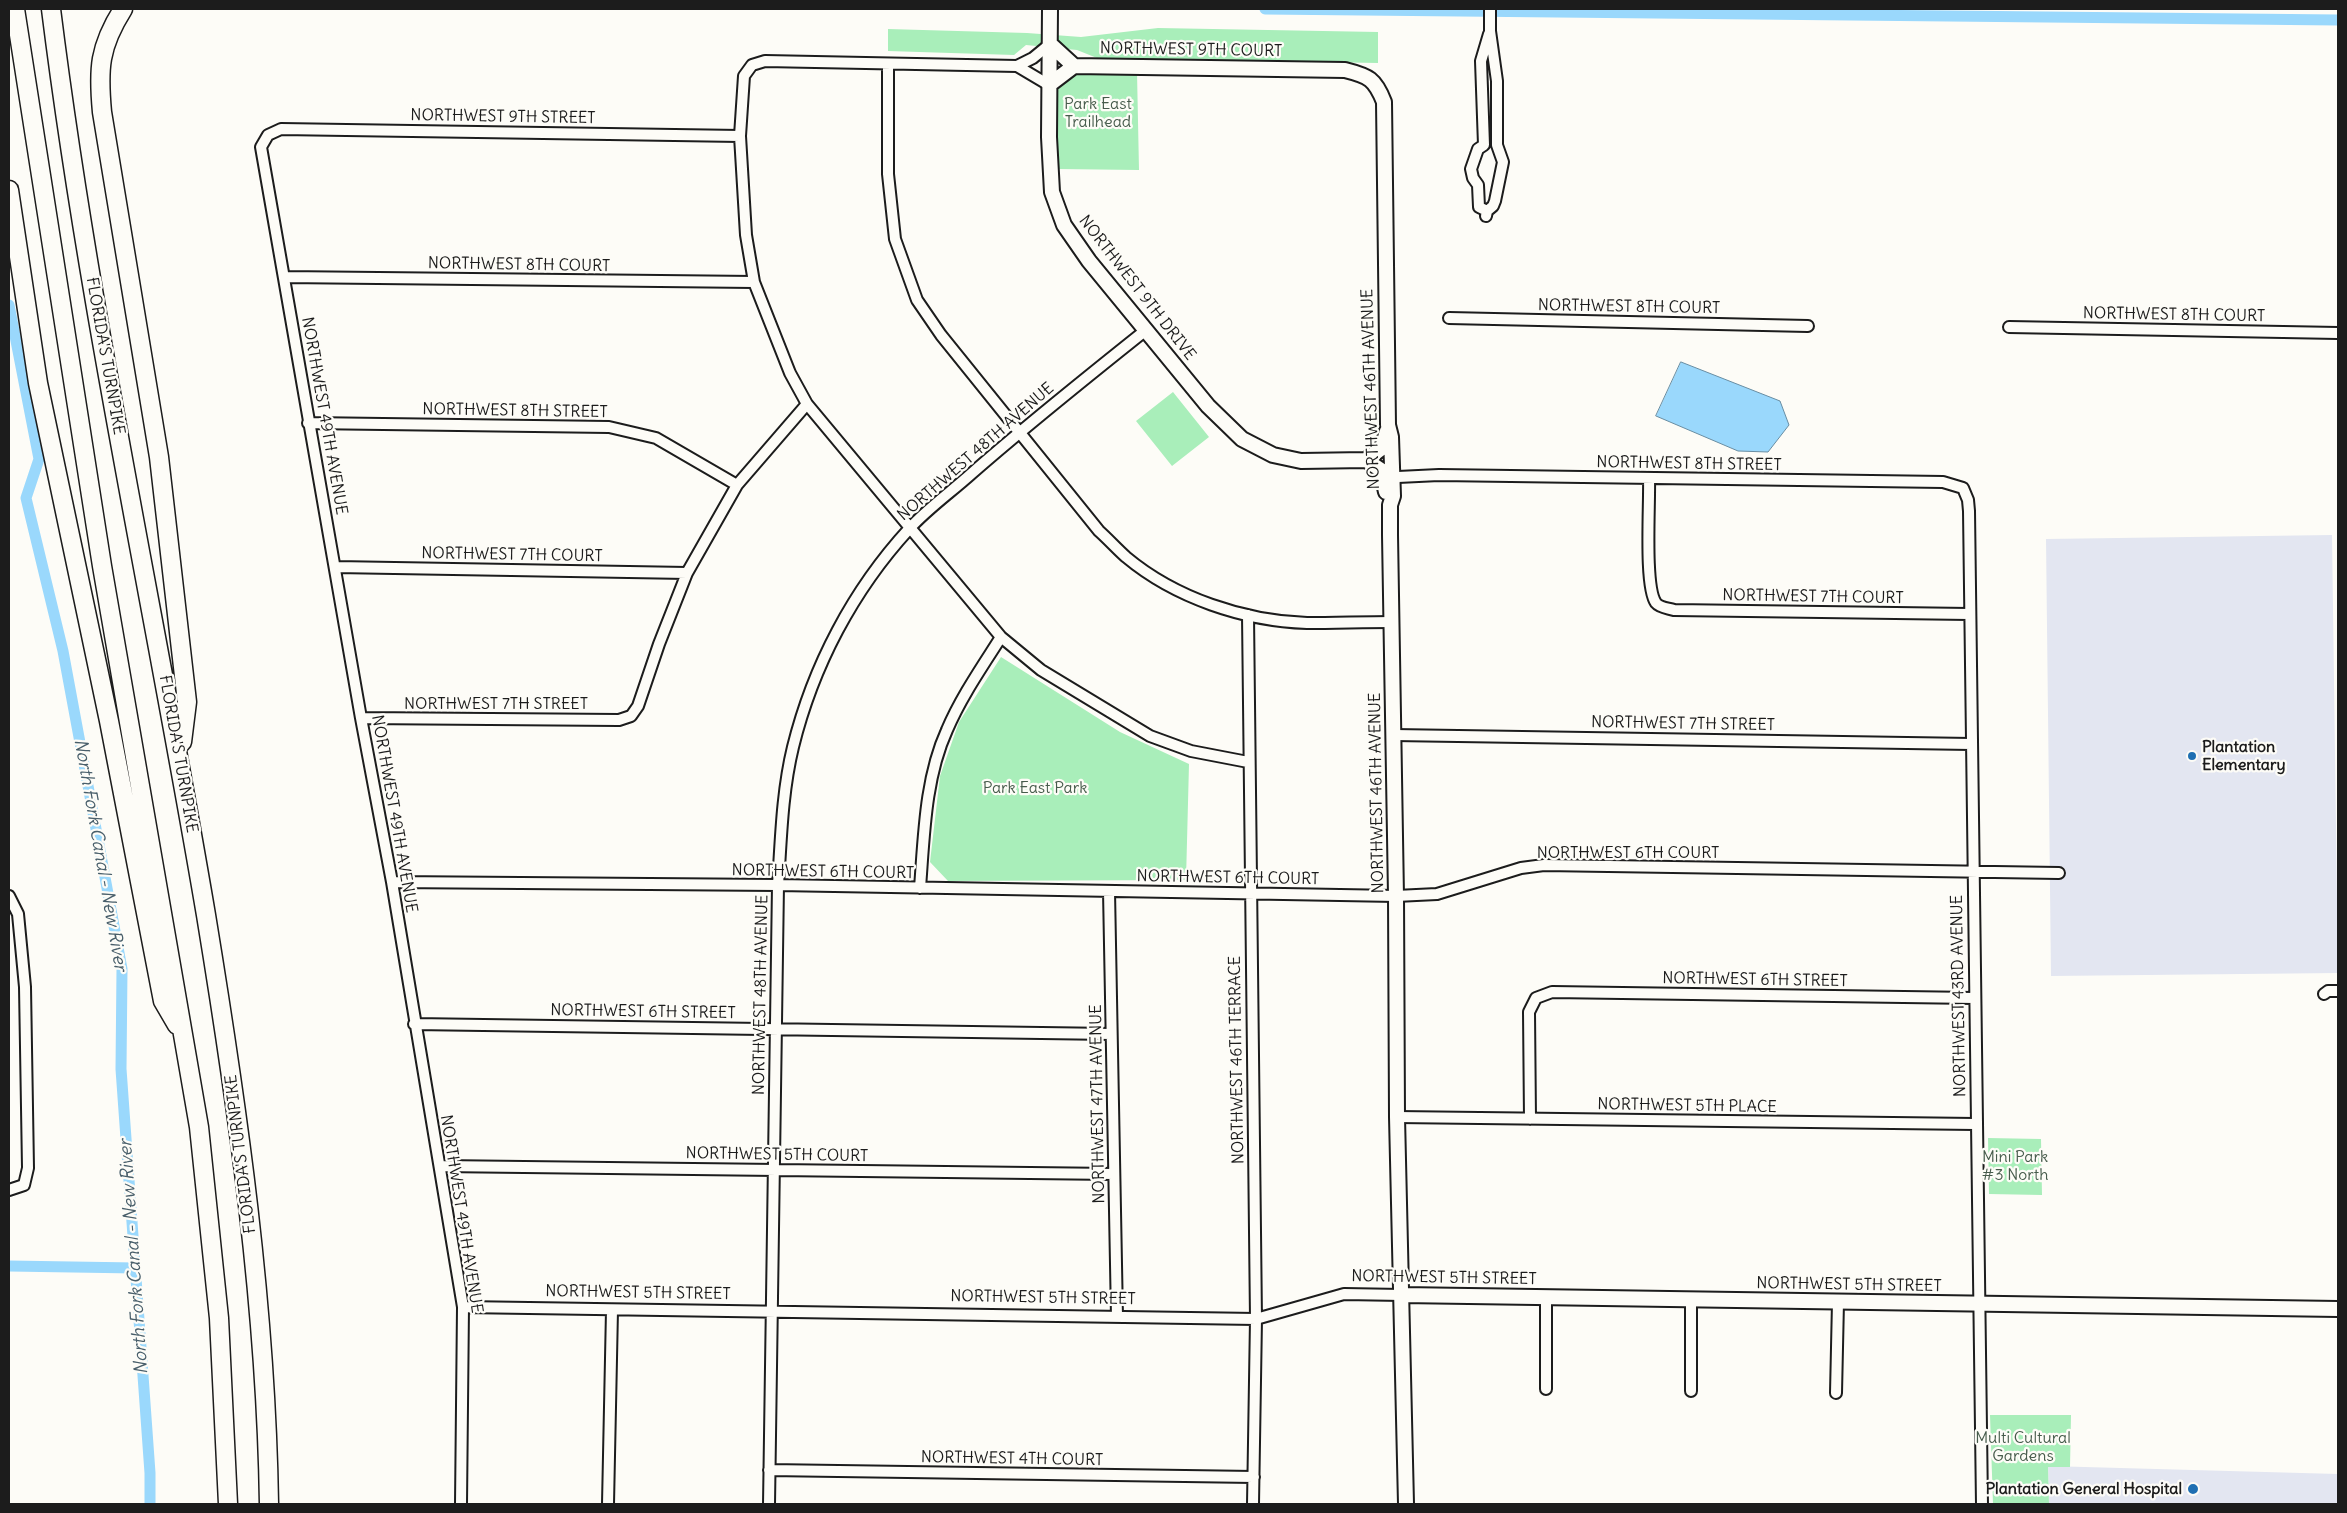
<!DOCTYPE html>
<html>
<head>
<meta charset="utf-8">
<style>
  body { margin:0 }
  #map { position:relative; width:2347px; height:1513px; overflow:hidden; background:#fdfcf7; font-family:Delius,sans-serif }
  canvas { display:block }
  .frame { position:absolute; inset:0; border:10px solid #1c1c1c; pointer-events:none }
</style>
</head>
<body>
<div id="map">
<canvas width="2347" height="1513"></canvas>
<div class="frame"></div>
</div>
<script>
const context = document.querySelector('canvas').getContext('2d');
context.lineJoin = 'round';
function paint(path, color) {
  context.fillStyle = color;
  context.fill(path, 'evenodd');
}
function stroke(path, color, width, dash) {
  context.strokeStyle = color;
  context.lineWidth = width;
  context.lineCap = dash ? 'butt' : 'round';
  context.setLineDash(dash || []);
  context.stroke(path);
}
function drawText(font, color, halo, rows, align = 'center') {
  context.font = font + ' Delius,sans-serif';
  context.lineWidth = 4.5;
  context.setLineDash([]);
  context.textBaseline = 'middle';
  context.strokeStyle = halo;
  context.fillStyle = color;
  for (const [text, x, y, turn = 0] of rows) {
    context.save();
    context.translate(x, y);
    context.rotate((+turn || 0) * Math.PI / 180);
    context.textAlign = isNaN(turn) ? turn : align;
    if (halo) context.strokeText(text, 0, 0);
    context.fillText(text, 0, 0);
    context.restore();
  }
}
const built = new Path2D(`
  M 2332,535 L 2338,973 L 2051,976 L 2046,539 Z
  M 2048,1466 L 2338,1474 L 2338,1504 L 2049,1504 Z`);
const green = new Path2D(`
  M 1158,28 L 1378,32 L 1378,63 L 1097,58 L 1077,50 L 1026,45 L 1014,55 L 888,51 L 888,29 L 1027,33 L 1081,37 Z
  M 1073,72 L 1137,72 L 1139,170 L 1058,169 L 1058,104 L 1049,97 L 1062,79 Z
  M 1173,392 L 1209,437 L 1172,466 L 1136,421 Z
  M 1001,657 L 1120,732 L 1189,764 L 1186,880 L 948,881 L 930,862 L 940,776 L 959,722 Z
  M 1988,1138 L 2041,1139 L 2042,1195 L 1989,1194 Z
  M 1990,1415 L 2071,1415 L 2070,1467 L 2048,1467 L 2049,1504 L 1993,1504 Z`);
const water = new Path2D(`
  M 1681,362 L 1780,401 L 1789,425 L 1768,452 L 1738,451 L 1656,416 Z`);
const canal = new Path2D(`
  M 1265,9 L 2338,20
  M 9,305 L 39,459 L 26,498 L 63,651 L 122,969 L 121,1069 L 150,1473 L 150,1504
  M 9,1266 L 136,1268`);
const street = new Path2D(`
  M 888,64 L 888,174 L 895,239 L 917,300 L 941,335 L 1099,531 C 1108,539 1117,549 1126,557 C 1175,598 1244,621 1307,623 C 1335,623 1364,622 1392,622
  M 1017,66 L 1033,58 L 1050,44
  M 1049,85 L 1017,66 L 765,61 L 752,65 L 744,76 L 740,136 L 746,235 L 754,282 L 790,373 L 807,404 L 1001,637 L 1041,670 L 1150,736 L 1191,751 L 1248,762
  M 1487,211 L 1479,207 L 1478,185 L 1473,178 L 1471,169 L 1478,149 L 1484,145 L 1481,61 L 1489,34
  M 1486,216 L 1487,211 L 1493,206 L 1495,201 L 1503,162 L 1497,145 L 1497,81 L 1490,31 L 1490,9
  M 284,277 L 754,282
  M 1449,318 L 1808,326
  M 2009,327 L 2338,333
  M 308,423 L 609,427 L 656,438 L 737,485
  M 1649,479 C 1650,502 1644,587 1656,603 C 1660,608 1668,608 1674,610 L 1969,614
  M 1389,483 L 1398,477 L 1439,475 L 1943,482 L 1963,488 L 1968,500 L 1969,511 L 1982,1504
  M 336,567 L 687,573
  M 1248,615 L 1256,1319 L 1253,1504
  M 361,718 L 619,720 L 631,716 L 638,706 L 659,644 L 687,573 L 737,485 L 807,404
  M 1394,735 L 1971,744
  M 392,882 L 778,885 L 1396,896 L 1437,894 L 1521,868 L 1544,865 L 2059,873
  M 920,888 C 924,836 925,778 947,730 C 961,697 982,667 1001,637
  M 1109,891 L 1117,1317
  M 2324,994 L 2328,991 L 2338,991
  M 414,1024 L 1111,1034
  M 1397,1117 L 1975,1124
  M 1530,1119 L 1529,1012 L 1536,998 L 1552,992 L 1974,998
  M 440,1166 L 1114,1174
  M 9,1190 L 24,1185 L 28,1168 L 25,987 L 18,914 L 9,896
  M 463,1307 L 1256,1319 L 1344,1294 L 1402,1295
  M 1546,1389 L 1546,1297
  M 1691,1391 L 1691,1299
  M 1836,1393 L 1838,1302
  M 769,1470 L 1254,1477
  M 461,1504 L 463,1307 L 392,882 L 361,718 L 261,147 L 268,135 L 281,129 L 740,136
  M 608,1504 L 612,1310
  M 769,1504 L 778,885 C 781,839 782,792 793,747 C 813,666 853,590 909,529 C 927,509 951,492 971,474 C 1028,424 1087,377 1146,330`);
const secondary = new Path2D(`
  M 1050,9 L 1049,137 L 1052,192 L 1064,225 L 1089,261 L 1208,406 L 1242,439 L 1273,455 L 1301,461 L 1366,460 L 1382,448 L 1387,431
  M 1050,44 L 1074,66 L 1345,70 C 1369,76 1375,79 1384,102 L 1388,425 L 1391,437 L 1393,496 L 1390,505 L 1390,535 L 1396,896 L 1397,1117 L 1406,1504
  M 1049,85 L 1074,66
  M 1366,460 L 1381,470 L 1386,492
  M 1402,1295 L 2338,1309`);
const highway = new Path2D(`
  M 15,9 L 102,566 L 199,1127 L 219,1318 L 228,1504
  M 51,9 C 89,313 155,613 206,915 C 238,1110 266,1306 269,1504
  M 123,9 C 99,47 98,69 102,112 L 159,457 L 187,702 L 182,742
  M 9,190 L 38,383 L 109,721 L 163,1001 L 177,1025`);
const markers = [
  [2192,756,5,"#1f6fb2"],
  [2193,1489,6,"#1f6fb2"]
];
const streetNames = [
  ["NORTHWEST 9TH COURT",1191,50,1],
  ["NORTHWEST 9TH STREET",503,117,1],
  ["NORTHWEST 8TH COURT",519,265,1],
  ["NORTHWEST 9TH DRIVE",1137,288,52],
  ["NORTHWEST 8TH COURT",1629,307,1],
  ["NORTHWEST 8TH COURT",2174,315,1],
  ["FLORIDA'S TURNPIKE",105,356,80],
  ["NORTHWEST 46TH AVENUE",1371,389,-92],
  ["NORTHWEST 8TH STREET",515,411,1],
  ["NORTHWEST 49TH AVENUE",324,416,80],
  ["NORTHWEST 48TH AVENUE",976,452,-41],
  ["NORTHWEST 8TH STREET",1689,464,1],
  ["NORTHWEST 7TH COURT",512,555,1],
  ["NORTHWEST 7TH COURT",1813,597,1],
  ["NORTHWEST 7TH STREET",496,704],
  ["NORTHWEST 7TH STREET",1683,724,1],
  ["FLORIDA'S TURNPIKE",178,754,80],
  ["NORTHWEST 46TH AVENUE",1377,793,-91],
  ["NORTHWEST 49TH AVENUE",394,814,80],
  ["NORTHWEST 6TH COURT",1628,853],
  ["NORTHWEST 6TH COURT",823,872,1],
  ["NORTHWEST 6TH COURT",1228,878,1],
  ["NORTHWEST 6TH STREET",1755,980,1],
  ["NORTHWEST 48TH AVENUE",761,995,-89],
  ["NORTHWEST 43RD AVENUE",1959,996,-91],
  ["NORTHWEST 6TH STREET",643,1012,1],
  ["NORTHWEST 46TH TERRACE",1237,1060,-91],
  ["NORTHWEST 47TH AVENUE",1098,1104,-91],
  ["NORTHWEST 5TH PLACE",1687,1106,1],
  ["FLORIDA'S TURNPIKE",241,1154,-97],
  ["NORTHWEST 5TH COURT",777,1155,1],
  ["NORTHWEST 49TH AVENUE",461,1214,81],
  ["NORTHWEST 5TH STREET",1444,1278,1],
  ["NORTHWEST 5TH STREET",1849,1285,1],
  ["NORTHWEST 5TH STREET",638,1293,1],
  ["NORTHWEST 5TH STREET",1043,1298,1],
  ["NORTHWEST 4TH COURT",1012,1459,1]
];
const parkNames = [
  ["Park East",1098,104],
  ["Trailhead",1098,122],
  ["Park East Park",1035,788],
  ["Mini Park",2015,1157],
  ["#3 North",2015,1175],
  ["Multi Cultural",2023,1438],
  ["Gardens",2023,1456]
];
const poiNames = [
  ["Plantation",2202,747],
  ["Elementary",2202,765],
  ["Plantation General Hospital",2182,1489,"right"]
];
const waterNames = [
  ["North Fork Canal - New River",100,855,80],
  ["North Fork Canal - New River",134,1257,-94]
];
paint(built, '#e3e6f1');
paint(green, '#a9eeba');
paint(water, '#9ad8fc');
stroke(water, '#688da2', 1);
stroke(canal, '#9ad8fc', 11);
stroke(street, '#1c1c1c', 14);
stroke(secondary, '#1c1c1c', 18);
stroke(highway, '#1c1c1c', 21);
stroke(street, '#fdfcf7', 10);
stroke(secondary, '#fdfcf7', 14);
stroke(highway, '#fdfcf7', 18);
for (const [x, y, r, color] of markers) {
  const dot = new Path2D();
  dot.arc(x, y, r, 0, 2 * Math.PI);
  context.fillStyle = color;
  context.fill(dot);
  stroke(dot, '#fdfcf7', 2);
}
drawText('16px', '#1c1c1c', '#fdfcf7', streetNames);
drawText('16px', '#465b4b', '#fdfcf7', parkNames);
drawText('bold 16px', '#1c1c1c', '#fdfcf7', poiNames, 'left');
drawText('italic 18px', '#485e6a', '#fdfcf7', waterNames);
</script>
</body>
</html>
